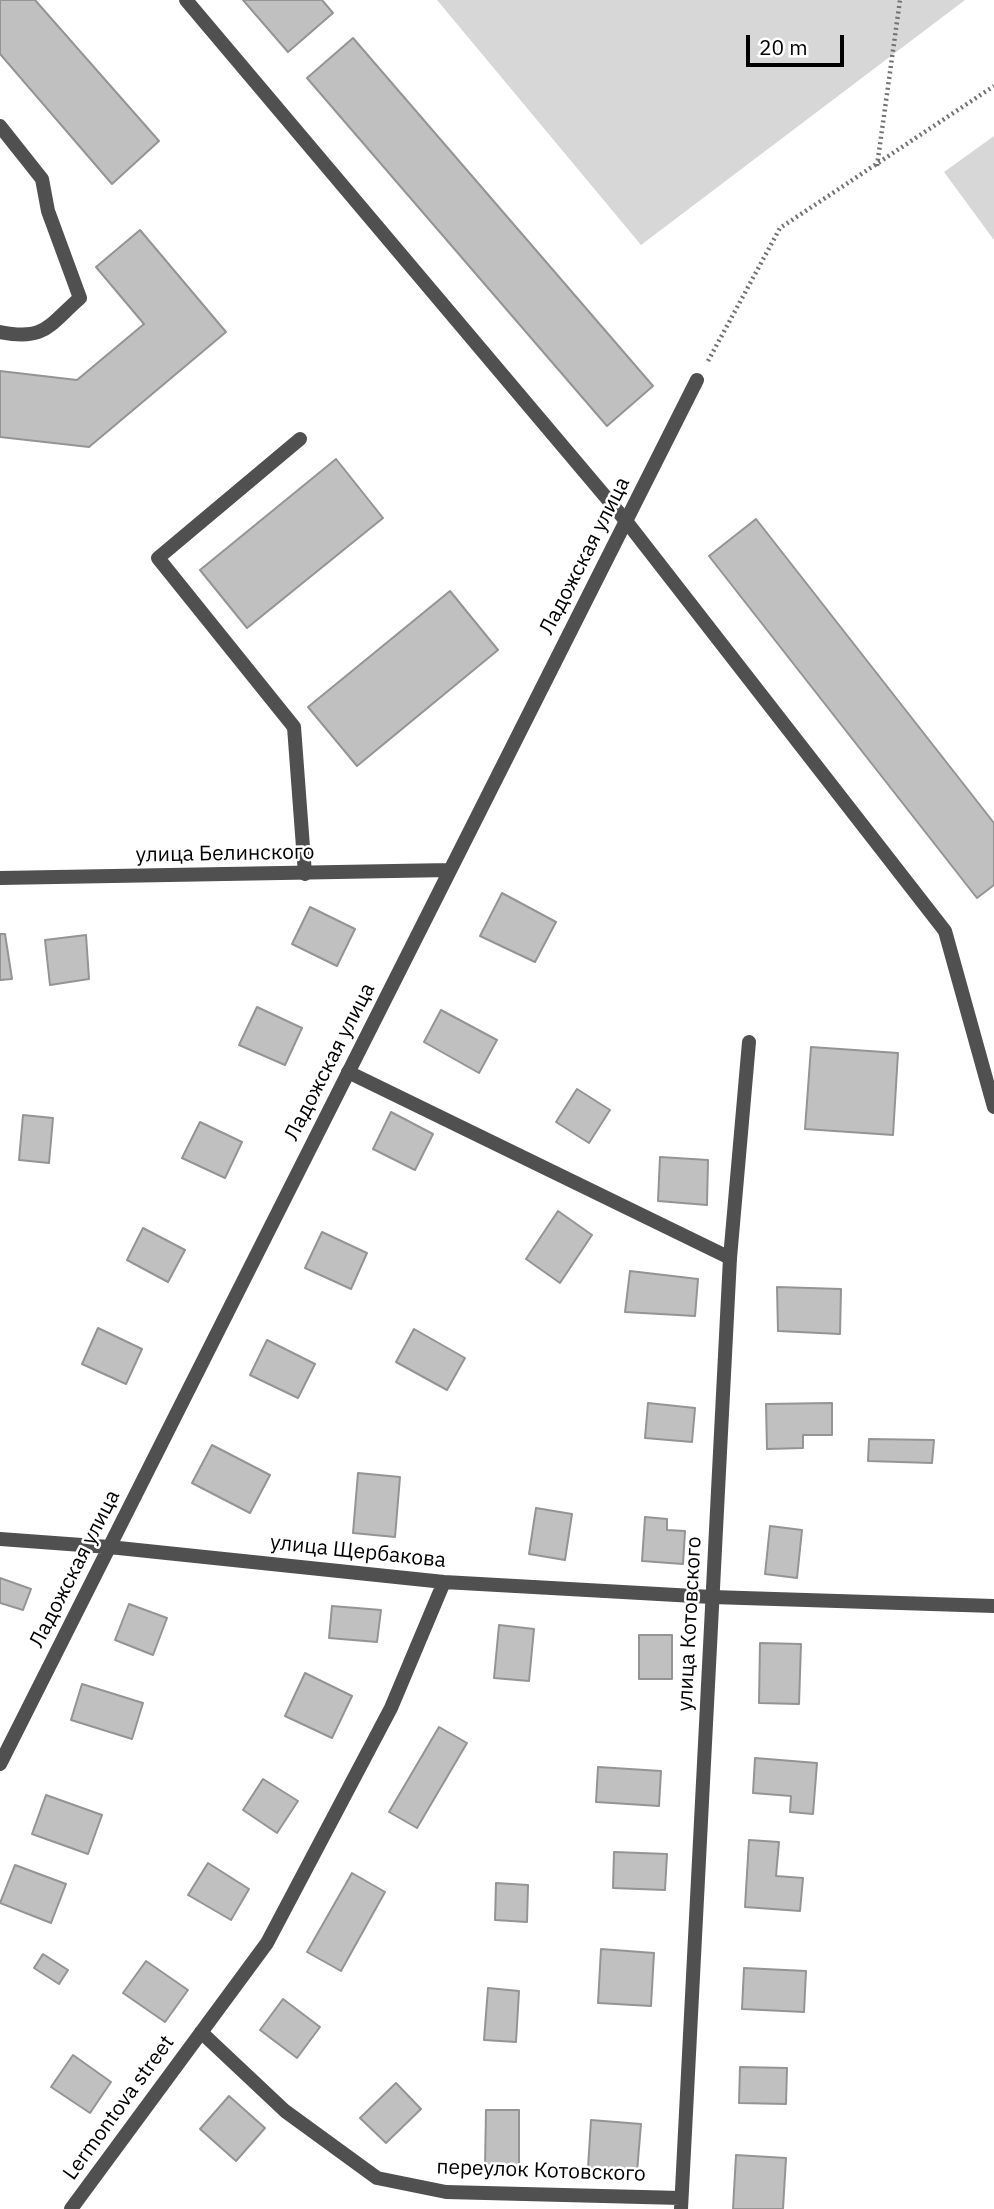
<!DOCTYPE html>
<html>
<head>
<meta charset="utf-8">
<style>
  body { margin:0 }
  #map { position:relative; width:994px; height:2209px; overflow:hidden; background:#fff; font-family:"IBM Plex Sans",sans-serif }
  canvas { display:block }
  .scale { position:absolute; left:746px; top:35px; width:98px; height:32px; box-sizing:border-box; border:4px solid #000; border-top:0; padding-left:9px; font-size:21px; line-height:24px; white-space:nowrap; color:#000; -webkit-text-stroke:5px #fff; paint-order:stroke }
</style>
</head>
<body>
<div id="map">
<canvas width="994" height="2209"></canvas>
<div class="scale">20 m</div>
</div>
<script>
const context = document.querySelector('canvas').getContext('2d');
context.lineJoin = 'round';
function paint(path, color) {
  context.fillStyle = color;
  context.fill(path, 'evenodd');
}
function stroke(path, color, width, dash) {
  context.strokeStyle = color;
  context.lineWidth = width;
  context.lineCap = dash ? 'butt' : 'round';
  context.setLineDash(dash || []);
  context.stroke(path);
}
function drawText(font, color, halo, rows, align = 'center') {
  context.font = font + ' "IBM Plex Sans",sans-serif';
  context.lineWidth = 5;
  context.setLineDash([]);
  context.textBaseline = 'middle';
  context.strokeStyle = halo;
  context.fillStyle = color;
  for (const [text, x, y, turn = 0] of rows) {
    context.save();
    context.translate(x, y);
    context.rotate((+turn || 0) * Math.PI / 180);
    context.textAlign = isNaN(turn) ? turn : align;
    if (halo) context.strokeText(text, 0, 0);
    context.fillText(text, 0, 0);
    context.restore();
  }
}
const green = new Path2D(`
  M 437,0 L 965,0 L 641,245 Z
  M 994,136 L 994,240 L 944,172 Z`);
const building = new Path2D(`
  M 0,0 L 35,0 L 159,141 L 112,184 L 0,54 Z
  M 243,0 L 322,0 L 333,13 L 288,52 Z
  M 353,38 L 653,386 L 607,426 L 307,78 Z
  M 140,230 L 226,332 L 89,447 L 0,437 L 0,371 L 77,380 L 144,324 L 96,267 Z
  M 336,459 L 383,518 L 247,628 L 200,570 Z
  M 756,519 L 994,823 L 994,885 L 977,898 L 709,556 Z
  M 450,591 L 498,650 L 357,766 L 308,707 Z
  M 502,893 L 556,922 L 535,962 L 480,936 Z
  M 310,907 L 355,929 L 337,966 L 292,944 Z
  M 0,934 L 5,934 L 12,979 L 0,980 Z
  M 86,935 L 89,979 L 50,985 L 45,940 Z
  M 257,1007 L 302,1028 L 285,1065 L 239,1045 Z
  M 441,1010 L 497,1040 L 479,1073 L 424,1042 Z
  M 811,1047 L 898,1053 L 893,1135 L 805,1129 Z
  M 577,1089 L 610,1110 L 589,1143 L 556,1122 Z
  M 391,1112 L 433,1134 L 415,1170 L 373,1149 Z
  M 23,1115 L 53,1118 L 49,1163 L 19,1160 Z
  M 200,1122 L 242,1142 L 225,1178 L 182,1158 Z
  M 660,1157 L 708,1160 L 707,1205 L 658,1201 Z
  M 558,1211 L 592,1235 L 560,1283 L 526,1259 Z
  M 143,1228 L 185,1250 L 168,1282 L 127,1260 Z
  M 322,1232 L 367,1253 L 351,1289 L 305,1268 Z
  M 630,1271 L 698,1279 L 695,1316 L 625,1312 Z
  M 777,1287 L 841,1289 L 840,1334 L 778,1331 Z
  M 98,1328 L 142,1349 L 126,1384 L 82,1364 Z
  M 414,1329 L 465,1358 L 447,1390 L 396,1362 Z
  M 267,1340 L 315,1364 L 298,1398 L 250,1375 Z
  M 648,1403 L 695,1408 L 692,1442 L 645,1438 Z
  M 832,1403 L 832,1435 L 803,1435 L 803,1448 L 767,1449 L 766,1404 Z
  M 869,1439 L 934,1440 L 932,1463 L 868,1461 Z
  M 212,1445 L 270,1475 L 250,1513 L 192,1483 Z
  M 358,1473 L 400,1477 L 395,1537 L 353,1533 Z
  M 536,1508 L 572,1514 L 565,1560 L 529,1554 Z
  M 645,1517 L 667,1519 L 667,1530 L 685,1531 L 683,1564 L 642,1561 Z
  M 770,1526 L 802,1530 L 797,1578 L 765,1574 Z
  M 0,1578 L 31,1589 L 23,1610 L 0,1603 Z
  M 129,1604 L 167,1618 L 153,1655 L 115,1640 Z
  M 332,1606 L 381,1610 L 377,1642 L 329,1638 Z
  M 499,1625 L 534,1629 L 529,1681 L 494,1678 Z
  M 639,1635 L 672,1635 L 672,1679 L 639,1679 Z
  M 760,1643 L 801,1644 L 799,1704 L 759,1703 Z
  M 305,1673 L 352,1696 L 332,1738 L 285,1716 Z
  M 82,1684 L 143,1703 L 132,1739 L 71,1720 Z
  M 439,1727 L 467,1743 L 417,1828 L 389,1812 Z
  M 755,1758 L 817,1763 L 813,1814 L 790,1812 L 791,1796 L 753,1793 Z
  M 598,1767 L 661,1771 L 659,1806 L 596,1802 Z
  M 263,1779 L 298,1801 L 277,1833 L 243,1810 Z
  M 46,1795 L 102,1815 L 88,1854 L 32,1834 Z
  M 749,1840 L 779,1842 L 776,1876 L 803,1878 L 800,1911 L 745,1907 Z
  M 614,1852 L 667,1854 L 665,1890 L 613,1888 Z
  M 208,1863 L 249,1889 L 231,1920 L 188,1895 Z
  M 15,1865 L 66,1884 L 51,1923 L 0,1903 Z
  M 352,1873 L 385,1892 L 341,1971 L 307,1952 Z
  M 496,1883 L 528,1885 L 527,1922 L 495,1920 Z
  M 601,1949 L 654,1953 L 651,2006 L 598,2003 Z
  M 43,1954 L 68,1970 L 59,1984 L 34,1968 Z
  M 146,1961 L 188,1990 L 165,2022 L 123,1993 Z
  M 744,1968 L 806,1971 L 804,2012 L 742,2009 Z
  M 488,1988 L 519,1991 L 516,2042 L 484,2040 Z
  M 283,1999 L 320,2027 L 297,2058 L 260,2030 Z
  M 73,2055 L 111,2082 L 90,2113 L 51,2087 Z
  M 740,2067 L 787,2068 L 786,2104 L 739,2103 Z
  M 396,2083 L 421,2109 L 386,2143 L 360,2118 Z
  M 229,2096 L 265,2128 L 236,2161 L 200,2129 Z
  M 486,2110 L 519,2110 L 519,2168 L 485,2167 Z
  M 591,2120 L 641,2124 L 637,2172 L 588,2168 Z
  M 736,2155 L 786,2158 L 783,2209 L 733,2209 Z`);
const path = new Path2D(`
  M 877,166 L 900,0
  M 708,361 L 780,228 L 994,86`);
const service = new Path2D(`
  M 186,0 L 626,521 L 945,931 L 994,1107
  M 0,126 L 42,179 L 48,211 L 80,298 C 48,326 45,341 0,332
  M 300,439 L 158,558 L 294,727 L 305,874
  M 348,1072 L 730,1258
  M 712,1597 L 994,1606`);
const minor = new Path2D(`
  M 0,878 L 450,870
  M 0,1539 L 109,1547 L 444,1582 L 712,1597
  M 0,1764 L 697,380
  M 201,2032 L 285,2111 L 377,2178 L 446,2192 L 681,2198
  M 71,2209 L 267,1943 L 391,1708 L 444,1582
  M 681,2209 L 730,1258 L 749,1042`);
const streetNames = [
  ["Ладожская улица",585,556,-63],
  ["улица Белинского",225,854,-1],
  ["Ладожская улица",330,1062,-63],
  ["улица Щербакова",358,1552,6],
  ["Ладожская улица",75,1569,-63],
  ["улица Котовского",690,1624,-87],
  ["Lermontova street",119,2108,-54],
  ["переулок Котовского",541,2171,2]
];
paint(green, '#d7d7d7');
paint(building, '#c0c0c0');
stroke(building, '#949494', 2);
stroke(path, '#727272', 4.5, [2, 3.5]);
stroke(service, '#505050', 14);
stroke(minor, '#505050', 14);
drawText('21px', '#000', '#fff', streetNames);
</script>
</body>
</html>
